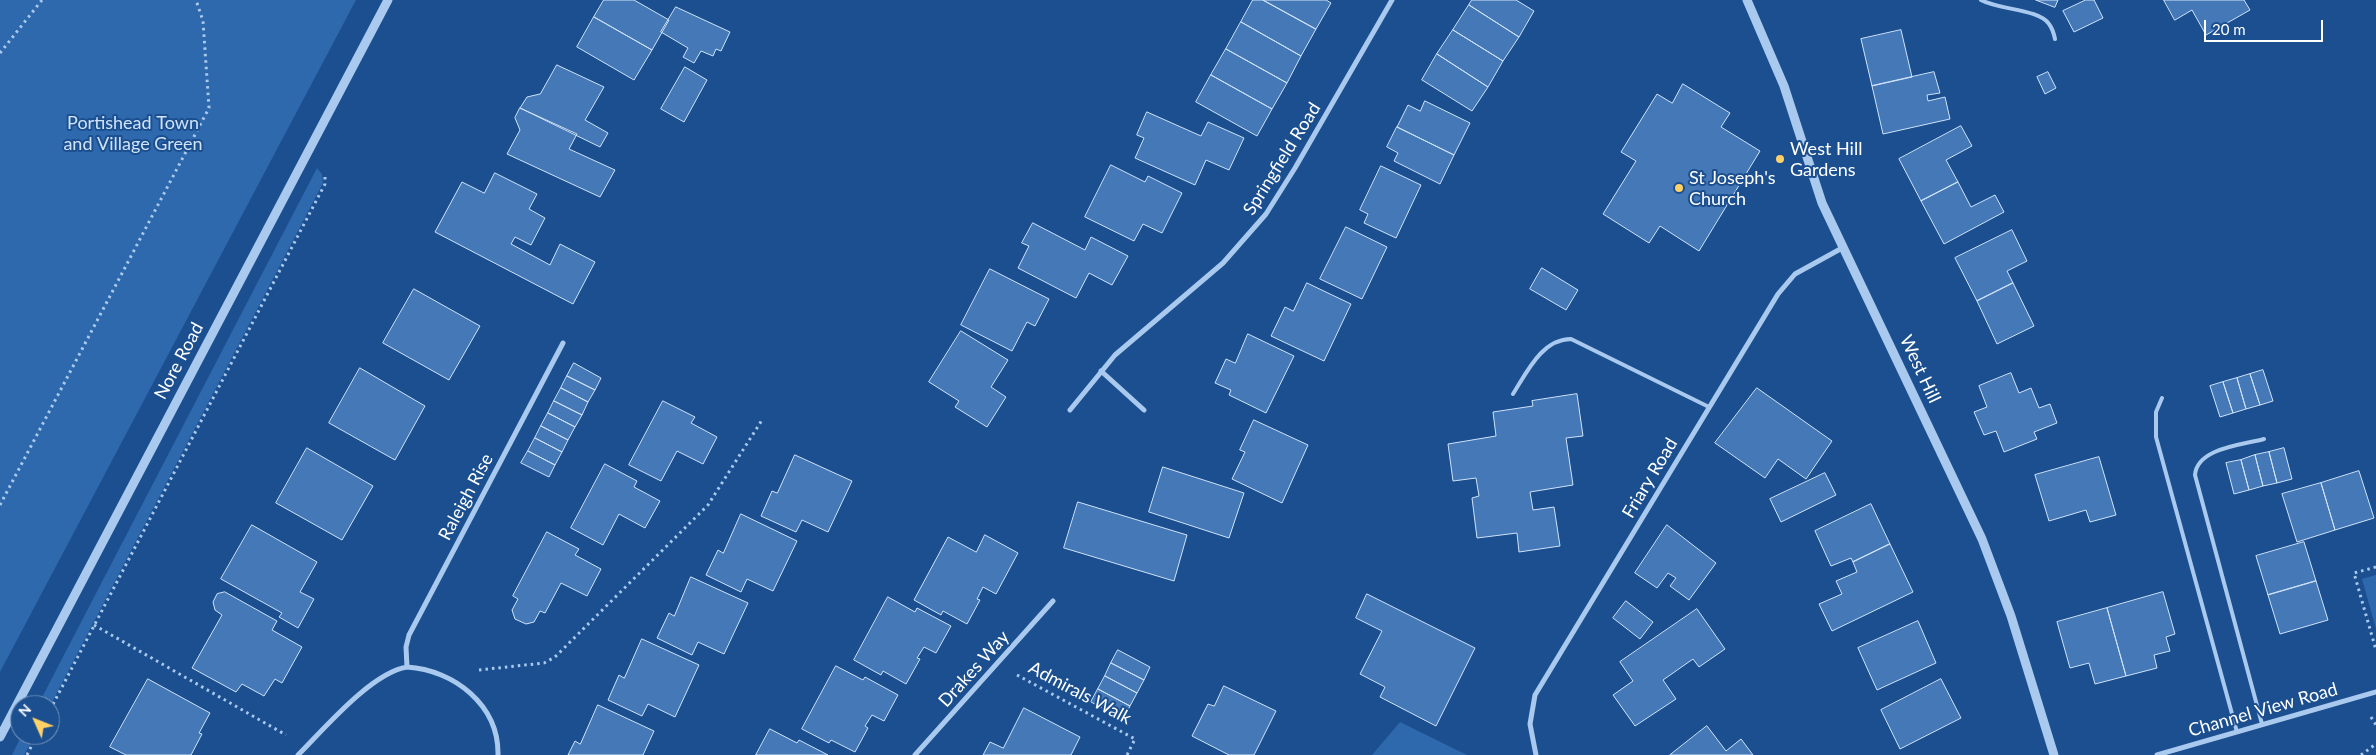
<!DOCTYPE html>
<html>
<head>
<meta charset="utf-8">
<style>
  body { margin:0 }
  #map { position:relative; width:2376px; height:755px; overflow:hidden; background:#1b4f8f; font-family:Lato,sans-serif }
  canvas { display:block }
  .north { position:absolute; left:10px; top:695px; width:50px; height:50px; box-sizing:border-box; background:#1b4f8f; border:1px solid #7695bc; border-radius:50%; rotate:314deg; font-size:14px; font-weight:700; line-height:20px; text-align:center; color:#fff }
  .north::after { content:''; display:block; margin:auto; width:18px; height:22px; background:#ffd166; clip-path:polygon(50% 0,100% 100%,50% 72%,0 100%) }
  .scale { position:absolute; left:2204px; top:20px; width:119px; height:22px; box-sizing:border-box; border:2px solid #fff; border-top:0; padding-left:6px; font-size:15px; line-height:18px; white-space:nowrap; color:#fff; -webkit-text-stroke:4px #1b4f8f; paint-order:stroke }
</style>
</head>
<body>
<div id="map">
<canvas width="2376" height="755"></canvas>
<div class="north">N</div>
<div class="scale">20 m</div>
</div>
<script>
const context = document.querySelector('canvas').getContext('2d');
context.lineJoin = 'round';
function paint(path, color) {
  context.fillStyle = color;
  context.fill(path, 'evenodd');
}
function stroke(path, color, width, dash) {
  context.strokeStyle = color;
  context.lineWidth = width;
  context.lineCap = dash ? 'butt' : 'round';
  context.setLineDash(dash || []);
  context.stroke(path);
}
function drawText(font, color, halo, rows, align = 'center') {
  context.font = font + ' Lato,sans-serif';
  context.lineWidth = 4;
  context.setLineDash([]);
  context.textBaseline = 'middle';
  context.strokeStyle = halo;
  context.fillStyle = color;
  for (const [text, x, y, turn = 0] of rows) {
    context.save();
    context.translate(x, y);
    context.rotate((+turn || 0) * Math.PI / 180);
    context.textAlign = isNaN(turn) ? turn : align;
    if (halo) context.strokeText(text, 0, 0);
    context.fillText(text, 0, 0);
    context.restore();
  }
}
const green = new Path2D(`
  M 0,0 L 356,0 L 0,672 Z
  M 317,168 L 322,174 L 323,183 L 50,706 L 38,705 Z
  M 2376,575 L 2376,629 L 2362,579 Z
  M 1400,722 L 1467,755 L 1372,755 Z
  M 22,735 L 35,735 L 24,755 L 12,755 Z`);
const building = new Path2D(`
  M 604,0 L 634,0 L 669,20 L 652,50 L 594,17 Z
  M 1253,0 L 1263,0 L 1316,29 L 1301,56 L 1241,22 Z
  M 1263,0 L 1326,0 L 1331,3 L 1316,29 Z
  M 1472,0 L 1516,0 L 1534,11 L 1519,37 L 1469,5 Z
  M 2036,0 L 2058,0 L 2055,7 Z
  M 2086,0 L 2094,0 L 2103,18 L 2074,32 L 2063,11 Z
  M 2164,0 L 2244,0 L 2250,10 L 2206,35 L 2192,10 L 2175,20 Z
  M 1469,5 L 1519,37 L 1503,61 L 1453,30 Z
  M 676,7 L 730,32 L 721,51 L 716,49 L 713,56 L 701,51 L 694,63 L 683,57 L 688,48 L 661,32 Z
  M 594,17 L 652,50 L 634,80 L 577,47 Z
  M 1241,22 L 1301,56 L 1287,83 L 1226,49 Z
  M 1453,30 L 1503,61 L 1488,87 L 1437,54 Z
  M 1901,30 L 1912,77 L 1872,86 L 1861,39 Z
  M 1226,49 L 1287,83 L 1272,109 L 1211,75 Z
  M 1437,54 L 1488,87 L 1472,111 L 1422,80 Z
  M 557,65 L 604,87 L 585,120 L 608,133 L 600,147 L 520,108 L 527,97 L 540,94 Z
  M 685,67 L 707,80 L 684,122 L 661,109 Z
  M 1934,72 L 1940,93 L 1927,95 L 1928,101 L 1945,97 L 1950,119 L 1883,134 L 1872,86 Z
  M 2048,72 L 2056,88 L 2045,94 L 2037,77 Z
  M 1211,75 L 1272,109 L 1257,136 L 1196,102 Z
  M 1683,84 L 1730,113 L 1721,127 L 1760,151 L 1699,251 L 1660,226 L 1649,243 L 1603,214 L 1636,161 L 1621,152 L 1657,94 L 1672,103 Z
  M 1425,101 L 1470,123 L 1454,155 L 1397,127 L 1408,105 L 1420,111 Z
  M 520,108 L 577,134 L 569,149 L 615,170 L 600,197 L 507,154 L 520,130 L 515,118 Z
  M 1147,112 L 1201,136 L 1208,122 L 1244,138 L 1229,170 L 1206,160 L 1195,185 L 1135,158 L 1144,138 L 1137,135 Z
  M 1961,126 L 1972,146 L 1946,160 L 1958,182 L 1921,201 L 1899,159 Z
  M 1397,127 L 1454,155 L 1440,184 L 1394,161 L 1398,153 L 1387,147 Z
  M 1111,165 L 1145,182 L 1148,176 L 1182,193 L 1162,233 L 1143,224 L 1134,241 L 1085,217 Z
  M 1381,166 L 1421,185 L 1396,238 L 1364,223 L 1368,214 L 1360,210 Z
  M 495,173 L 537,194 L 529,209 L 545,218 L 531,245 L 515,237 L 511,244 L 550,265 L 560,244 L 595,262 L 573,304 L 435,232 L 462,182 L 484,193 Z
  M 1958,182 L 1971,207 L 1995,195 L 2004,212 L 1944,244 L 1921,201 Z
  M 1033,223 L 1085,250 L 1091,237 L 1128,256 L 1112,285 L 1089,273 L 1076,298 L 1018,268 L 1029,246 L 1022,243 Z
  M 1346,227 L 1387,247 L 1362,299 L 1320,279 Z
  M 2012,230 L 2027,261 L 2007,271 L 2013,283 L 1977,301 L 1955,258 Z
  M 1542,268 L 1578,290 L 1566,310 L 1530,289 Z
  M 990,269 L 1049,299 L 1035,326 L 1027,322 L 1012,351 L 961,325 Z
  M 1307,283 L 1351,304 L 1324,361 L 1271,336 L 1285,307 L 1293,311 Z
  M 2013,283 L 2034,326 L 1997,344 L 1977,301 Z
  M 414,289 L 480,326 L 449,380 L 383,343 Z
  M 961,331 L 1008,360 L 991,387 L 1006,397 L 987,427 L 955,407 L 959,401 L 929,382 Z
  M 1248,334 L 1294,356 L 1266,413 L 1229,395 L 1231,390 L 1215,383 L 1226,359 L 1235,363 Z
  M 574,363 L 601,378 L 595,390 L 567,376 Z
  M 360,368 L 425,406 L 395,460 L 329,423 Z
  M 2263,370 L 2273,401 L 2260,405 L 2250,374 Z
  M 2011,373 L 2019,393 L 2031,388 L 2039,408 L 2050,404 L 2057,423 L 2034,432 L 2037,439 L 2004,452 L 1996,431 L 1984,435 L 1974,412 L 1987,407 L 1979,386 Z
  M 2250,374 L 2260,405 L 2246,409 L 2237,378 Z
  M 567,376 L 595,390 L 588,402 L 561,388 Z
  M 2237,378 L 2246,409 L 2233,413 L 2223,382 Z
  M 2223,382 L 2233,413 L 2220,417 L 2210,386 Z
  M 561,388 L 588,402 L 582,415 L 554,401 Z
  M 1757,388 L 1832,441 L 1806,479 L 1778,459 L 1765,478 L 1715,443 Z
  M 1577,394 L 1583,436 L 1566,438 L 1573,485 L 1530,492 L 1533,510 L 1554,507 L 1560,546 L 1519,552 L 1517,533 L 1477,538 L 1472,498 L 1479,496 L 1476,478 L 1453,481 L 1448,444 L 1496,436 L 1493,412 L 1533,406 L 1532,401 Z
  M 554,401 L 582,415 L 575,427 L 548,413 Z
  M 663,401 L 695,417 L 691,423 L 717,437 L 703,464 L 677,451 L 661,481 L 629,465 Z
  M 548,413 L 575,427 L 568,440 L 541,426 Z
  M 1254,420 L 1308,445 L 1282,503 L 1232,479 L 1245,452 L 1240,450 Z
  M 541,426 L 568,440 L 562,452 L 535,438 Z
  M 535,438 L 562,452 L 555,465 L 528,451 Z
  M 307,448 L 373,486 L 342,540 L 276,503 Z
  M 2284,448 L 2292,479 L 2277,483 L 2269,452 Z
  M 528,451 L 555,465 L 549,477 L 521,463 Z
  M 2269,452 L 2277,483 L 2263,486 L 2255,455 Z
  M 795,455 L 852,481 L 828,532 L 802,520 L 796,532 L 761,516 L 772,491 L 777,493 Z
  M 2255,455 L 2263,486 L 2249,490 L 2241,460 Z
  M 2099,457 L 2116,515 L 2090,522 L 2086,510 L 2049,521 L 2035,475 Z
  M 2241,460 L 2249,490 L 2234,494 L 2226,463 Z
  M 605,464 L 637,481 L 634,487 L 660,501 L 645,528 L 619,514 L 603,545 L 571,528 Z
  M 1163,467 L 1244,493 L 1229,538 L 1149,512 Z
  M 2359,471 L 2374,518 L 2335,530 L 2321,483 Z
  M 1825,473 L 1836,495 L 1781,522 L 1770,499 Z
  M 2321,483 L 2335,530 L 2297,542 L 2282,494 Z
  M 1078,502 L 1187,535 L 1174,581 L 1064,548 Z
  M 1871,504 L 1890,544 L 1853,562 L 1851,558 L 1831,566 L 1815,531 Z
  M 741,514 L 797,541 L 773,591 L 747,579 L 741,592 L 706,575 L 718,550 L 723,553 Z
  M 252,525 L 317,562 L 300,592 L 314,599 L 298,628 L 279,617 L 282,613 L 221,579 Z
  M 1667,525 L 1716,563 L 1689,600 L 1670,586 L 1676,578 L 1668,573 L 1657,588 L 1635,573 Z
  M 547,532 L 579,549 L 575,555 L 601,569 L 587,596 L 561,583 L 545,613 L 540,611 L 534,622 L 526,624 L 515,619 L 512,610 L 518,599 L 513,596 Z
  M 985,535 L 1018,553 L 996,594 L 983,587 L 977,599 L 980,600 L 967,624 L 943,611 L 941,615 L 914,600 L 948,537 L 976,552 Z
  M 2304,542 L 2316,581 L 2268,595 L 2256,556 Z
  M 1890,544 L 1913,592 L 1832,631 L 1819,604 L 1842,594 L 1836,581 L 1857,572 L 1853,562 Z
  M 691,577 L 748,603 L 724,654 L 698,642 L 692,655 L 657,638 L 669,613 L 674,616 Z
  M 2316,581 L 2328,620 L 2280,634 L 2268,595 Z
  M 225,592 L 277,621 L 272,630 L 302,647 L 282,683 L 275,679 L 264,696 L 242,684 L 236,692 L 192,668 L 222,615 L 215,610 L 213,602 L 217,594 Z
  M 2163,592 L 2175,634 L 2166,637 L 2170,651 L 2154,655 L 2157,668 L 2126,676 L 2107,608 Z
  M 1367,594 L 1475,648 L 1436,726 L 1380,697 L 1385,687 L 1360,674 L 1382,631 L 1356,618 Z
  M 888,597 L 915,612 L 917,608 L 951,626 L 936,653 L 924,647 L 917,658 L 920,659 L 906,684 L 883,671 L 881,675 L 854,660 Z
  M 1626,601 L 1653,622 L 1640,639 L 1613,618 Z
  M 2107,608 L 2126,676 L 2095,684 L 2089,663 L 2070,668 L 2057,622 Z
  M 1697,609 L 1725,649 L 1699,667 L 1693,659 L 1663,680 L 1676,699 L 1635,726 L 1613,695 L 1633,681 L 1620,662 Z
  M 1918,621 L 1936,663 L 1877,690 L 1858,648 Z
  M 642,639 L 699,665 L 675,717 L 648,704 L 642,716 L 608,700 L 619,675 L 624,678 Z
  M 1118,650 L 1150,667 L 1144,680 L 1111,663 Z
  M 1111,663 L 1144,680 L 1137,693 L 1105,676 Z
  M 836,666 L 863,680 L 865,677 L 898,695 L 884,721 L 872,715 L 865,726 L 868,728 L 855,752 L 831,740 L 829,743 L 802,729 Z
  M 1105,676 L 1137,693 L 1130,706 L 1098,689 Z
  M 148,679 L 210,713 L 199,733 L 202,734 L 191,755 L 126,755 L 110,747 Z
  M 1941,679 L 1961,718 L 1900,749 L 1881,710 Z
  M 1224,686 L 1276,711 L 1254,755 L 1229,755 L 1192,736 L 1208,704 L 1214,706 Z
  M 1098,689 L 1130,706 L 1123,719 L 1091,702 Z
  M 598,705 L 654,731 L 643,755 L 568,755 L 575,741 L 580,744 Z
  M 1024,708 L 1080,737 L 1071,755 L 983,755 L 990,742 L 1003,748 Z
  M 1707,726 L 1726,751 L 1741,739 L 1753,755 L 1670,755 Z
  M 770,729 L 797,743 L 799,740 L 828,755 L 756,755 Z`);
const path = new Path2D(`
  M 0,53 L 42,0
  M 0,505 L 209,108 L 203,21 L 196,0
  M 2376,567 L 2354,573 L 2376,650
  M 94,625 L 286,735
  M 479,670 L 544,663 L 555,657 L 708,505 L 762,420
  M 1017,675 L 1135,739 L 1127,755
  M 50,710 L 325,184 L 325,176
  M 2371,717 L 2376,725
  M 27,755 L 37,735
  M 2361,755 L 2376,744`);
const service = new Path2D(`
  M 1981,0 C 1999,10 2039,9 2049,24 C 2052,28 2054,34 2055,39
  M 1513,394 C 1527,372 1542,339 1571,339 L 1709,407
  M 2162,398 L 2156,412 L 2156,437 L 2237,732
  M 2262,724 L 2195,475 C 2197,448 2242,445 2264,439`);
const minor = new Path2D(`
  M 1101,371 L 1144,410
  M 1070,410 L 1115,355 L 1223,263 L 1266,214 L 1295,168 L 1392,0
  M 407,667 C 454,670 499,705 498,755
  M 298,755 C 324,729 371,673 407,667 L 406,647 L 409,635 L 563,343
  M 915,755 L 1053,601
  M 1536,755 L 1530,724 L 1535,695 L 1778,294 L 1795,274 L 1844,247
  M 2157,755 L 2376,692`);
const tertiary = new Path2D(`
  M 1747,0 L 1784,86 L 1822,203 L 1982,539 L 2011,616 L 2054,755
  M 0,737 L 388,0`);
const markers = [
  [1780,159,5,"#ffd166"],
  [1679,188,5,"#ffd166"]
];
const parkNames = [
  ["Portishead Town",133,123],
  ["and Village Green",133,144]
];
const poiNames = [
  ["West Hill",1790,149],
  ["Gardens",1790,170],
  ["St Joseph's",1689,178],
  ["Church",1689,199]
];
const streetNames = [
  ["Springfield Road",1282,159,-58],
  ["Nore Road",179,361,-62],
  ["West Hill",1920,369,65],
  ["Friary Road",1650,478,-59],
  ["Raleigh Rise",466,497,-62],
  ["Drakes Way",974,669,-48],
  ["Admirals Walk",1080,693,28],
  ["Channel View Road",2263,710,-16]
];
paint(green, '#2e69ad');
paint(building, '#4478b7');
stroke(building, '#cfe3fa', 1);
stroke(path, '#a9c9ee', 3, [2.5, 4]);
stroke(service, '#a9c9ee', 4);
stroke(minor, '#a9c9ee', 5);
stroke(tertiary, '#a9c9ee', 9);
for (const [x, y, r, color] of markers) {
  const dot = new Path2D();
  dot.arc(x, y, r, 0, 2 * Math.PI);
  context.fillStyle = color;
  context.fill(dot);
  stroke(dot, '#1b4f8f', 2);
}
drawText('18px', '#cfe3fa', '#1b4f8f', parkNames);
drawText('18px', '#fff', '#1b4f8f', poiNames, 'left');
drawText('18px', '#fff', '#1b4f8f', streetNames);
</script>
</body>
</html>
